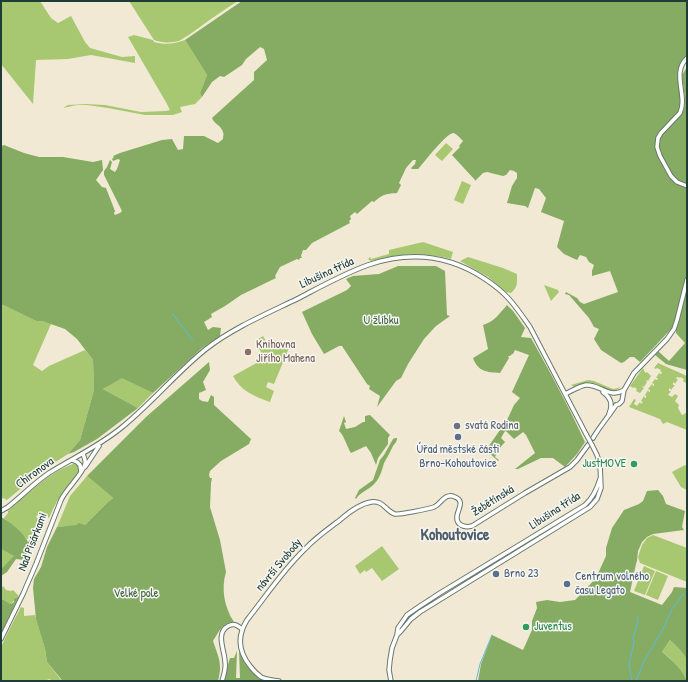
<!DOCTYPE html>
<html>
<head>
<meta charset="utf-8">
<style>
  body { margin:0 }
  #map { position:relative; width:688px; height:682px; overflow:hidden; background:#f1e9d4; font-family:"Patrick Hand",sans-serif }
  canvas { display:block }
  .frame { position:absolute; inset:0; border:2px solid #1f3d34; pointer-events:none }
</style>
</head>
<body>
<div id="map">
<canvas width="688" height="682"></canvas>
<div class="frame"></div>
</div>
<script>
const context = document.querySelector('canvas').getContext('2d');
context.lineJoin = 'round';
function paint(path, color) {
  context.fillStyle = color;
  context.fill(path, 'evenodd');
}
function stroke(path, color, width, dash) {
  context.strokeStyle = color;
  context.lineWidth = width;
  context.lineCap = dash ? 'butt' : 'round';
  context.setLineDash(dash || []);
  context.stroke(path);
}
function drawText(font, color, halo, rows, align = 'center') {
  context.font = font + ' "Patrick Hand",sans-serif';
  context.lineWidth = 3;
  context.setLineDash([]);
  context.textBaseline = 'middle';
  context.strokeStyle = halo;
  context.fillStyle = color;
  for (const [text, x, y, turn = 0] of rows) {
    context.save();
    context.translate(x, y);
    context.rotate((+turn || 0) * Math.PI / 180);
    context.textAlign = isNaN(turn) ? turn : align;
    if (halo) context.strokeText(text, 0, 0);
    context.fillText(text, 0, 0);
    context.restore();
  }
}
const green = new Path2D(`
  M 1,1 L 40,1 L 51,18 L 58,23 L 71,16 L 85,42 L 90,48 L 122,57 L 135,56 L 135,63 L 91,55 L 68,59 L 36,60 L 33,104 L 1,64 Z
  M 129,1 L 238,1 C 225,9 212,18 200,27 C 193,32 186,37 179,41 C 172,43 161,43 154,40 Z
  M 134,35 L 153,40 L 154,42 C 164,45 175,44 185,40 L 207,75 L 200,93 L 202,97 L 195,104 L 180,107 L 182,112 L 173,115 L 145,115 L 108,108 L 87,105 L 77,105 L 63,108 L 68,105 L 86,104 L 105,105 L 141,112 L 166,111 L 170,110 L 167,104 L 128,37 Z
  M 446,143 L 453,149 L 442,161 L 435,155 Z
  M 462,181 L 471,185 L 463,204 L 454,200 Z
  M 423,242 L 453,252 L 451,259 C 420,252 401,253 371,261 L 368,259 L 370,257 L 371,259 L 389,254 L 389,250 Z
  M 468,257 L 503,268 L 517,274 C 517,283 518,287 511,293 L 506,292 L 488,277 L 460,261 Z
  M 544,285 L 558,290 L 559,292 L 551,301 Z
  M 1,304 L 36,321 L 42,321 L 51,324 L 33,365 L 42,371 L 49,366 L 85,350 L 93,360 L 94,390 L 80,440 L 68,454 L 43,470 L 7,500 L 3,498 L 1,499 Z
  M 263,336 L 268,345 L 271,344 L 272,346 L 277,343 L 280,349 L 291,343 L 274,384 L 268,382 L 266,387 L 274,391 L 270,402 C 254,396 242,392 233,376 L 262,360 L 262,354 L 255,341 Z
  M 658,363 L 687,376 L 686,383 L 683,381 L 684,379 L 680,377 L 679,378 L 678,377 L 677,377 L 676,379 L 678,379 L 675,384 L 674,382 L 673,383 L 673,385 L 675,385 L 671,390 L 670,388 L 669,389 L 669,391 L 671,391 L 668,395 L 672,397 L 675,394 L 678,396 L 675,401 L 679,405 L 678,408 L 682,415 L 686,413 L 686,415 L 687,415 L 687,430 L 667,422 L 663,424 L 660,419 L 629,407 L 634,399 L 636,400 L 634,404 L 637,406 L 640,402 L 641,404 L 643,402 L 641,401 L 644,396 L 645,398 L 646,398 L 646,396 L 645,395 L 648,390 L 649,392 L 650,392 L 650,390 L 648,389 L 652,384 L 653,386 L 654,386 L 654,384 L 652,383 L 655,379 L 656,380 L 658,379 L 658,378 L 656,378 L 659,373 L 660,374 L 662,373 L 662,372 L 660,372 L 661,370 L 657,368 L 656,369 L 654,368 Z
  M 643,368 L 644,370 L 644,371 L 646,373 L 647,372 L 651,376 L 648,381 L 646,380 L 646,381 L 647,382 L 644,387 L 643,386 L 642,387 L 644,388 L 640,393 L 636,391 L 637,389 L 634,387 L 633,388 L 630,386 Z
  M 122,377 L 153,393 L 138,408 L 103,389 Z
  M 588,380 L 594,381 L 613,389 L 618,388 L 621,386 C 613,397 602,385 593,383 C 586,382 580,384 574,387 L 571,385 Z
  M 73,464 C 76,464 79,465 79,469 C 79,475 71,481 68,485 C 60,495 54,506 49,518 L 41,511 L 36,517 L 44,524 L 31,538 L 27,539 L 16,529 L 4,518 L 8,513 L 8,511 C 28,494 48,473 73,464 Z
  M 685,465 L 687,467 L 687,490 L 681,487 L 672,472 Z
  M 87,476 L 113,498 L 108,502 L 85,525 L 57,527 L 70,496 Z
  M 653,535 L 687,548 L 687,582 L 640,563 L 638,557 L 642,545 L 647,538 Z
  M 382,546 L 399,569 L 382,581 L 372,568 L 366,572 L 365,570 L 360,574 L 355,566 Z
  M 1,549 L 15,556 L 1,569 Z
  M 644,566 L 655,571 L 645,595 L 634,591 Z
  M 656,571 L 668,576 L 658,600 L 646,595 Z
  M 1,586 L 4,587 L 6,590 L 11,591 L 13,590 L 19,596 L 17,597 L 11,604 L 2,599 L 1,599 Z
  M 21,607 L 24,608 L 24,616 L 35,615 L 45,649 L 47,662 L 61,680 L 62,681 L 51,681 L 50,679 L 43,681 L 1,681 L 1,647 L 10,628 Z
  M 670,640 L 680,650 L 687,659 L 687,680 C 681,669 672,659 662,652 Z`);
const forest = new Path2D(`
  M 242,1 L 687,1 L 687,56 C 675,66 679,80 681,93 C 681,97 682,101 681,105 C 679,112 676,115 671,120 C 654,137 650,143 664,165 C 667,170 672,179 676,183 C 678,185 684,186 687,188 L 687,214 L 686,222 L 687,224 L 687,275 L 683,287 L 676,320 L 673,327 L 640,362 L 634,357 L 630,357 L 624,362 L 621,363 L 601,350 L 594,339 L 599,329 L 594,327 L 589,318 L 569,295 L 565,294 L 566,292 L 577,298 L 580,302 L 584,304 L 618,292 L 610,271 L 592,276 L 592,271 L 594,265 L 589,262 L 586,257 L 580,255 L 577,260 L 564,254 L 557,247 L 564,221 L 541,212 L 546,198 L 539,189 L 535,188 L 528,208 L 525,206 L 507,203 L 512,186 L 517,178 L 517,173 L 514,171 L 510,170 L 506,175 L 503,176 L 487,172 L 483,173 L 475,181 L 475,180 L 452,155 L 460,147 L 459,146 L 463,141 C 461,139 456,133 453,133 C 446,134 424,162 419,168 L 418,169 L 412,169 L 411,168 L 415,164 L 416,160 L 413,160 L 406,168 L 399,183 L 401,185 L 397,193 C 384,194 384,194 374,202 L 372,201 L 357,214 L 355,212 L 350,216 L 351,219 L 349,221 L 350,223 L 312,243 L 306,250 L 303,250 L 301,256 L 302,258 L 300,258 L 299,260 L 297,259 L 280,267 L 275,276 L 276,278 L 241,295 L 225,306 L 211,314 L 212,317 L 204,322 L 208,330 L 213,327 L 221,328 L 220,336 L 202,348 L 153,393 L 122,378 L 103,389 L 138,408 L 97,439 L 74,452 L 68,454 L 80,440 L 94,390 L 93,360 L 77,339 L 65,329 L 42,321 L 36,321 L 1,304 L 1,146 L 4,145 L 24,153 L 39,157 L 63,157 L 93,162 L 102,160 L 103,170 L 96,180 L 102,187 L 106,188 L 115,211 L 114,213 L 115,215 L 120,213 L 122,211 L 104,175 L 104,171 L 107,167 L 110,160 L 112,162 L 110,169 L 115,172 L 117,169 L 120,160 L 118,159 L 113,161 L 112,159 L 114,157 L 113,156 L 120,153 L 162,140 L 172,139 L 178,150 L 183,149 L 184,136 L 204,136 L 218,143 L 223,139 C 223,136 224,134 223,132 C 221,125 214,124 212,118 L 234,98 L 254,80 L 254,72 L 267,60 L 264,49 L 260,47 L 246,59 L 242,65 L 224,77 L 220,76 L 212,82 L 202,97 L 200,93 L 207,75 L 185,40 Z
  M 687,67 L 687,184 L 678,180 L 672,175 L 662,155 L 659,147 L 660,139 L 662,134 L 682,114 C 688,102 683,88 682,75 Z
  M 398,266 L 436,266 L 445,271 L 447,315 L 450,316 L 436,326 L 424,339 L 408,364 L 401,378 L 396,381 L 377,407 L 380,396 L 369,389 L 370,386 L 367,384 L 342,346 L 339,346 L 324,354 L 312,334 L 302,312 L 347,290 L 351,286 L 346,279 L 353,276 L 379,274 Z
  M 687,286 L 687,370 L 666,364 L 655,355 L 658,351 L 669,361 L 685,343 L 676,333 L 676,329 L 679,321 Z
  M 507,305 L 513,311 L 525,328 L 521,337 L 531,338 C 550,372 569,407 585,442 L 577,454 L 565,467 L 553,458 L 541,458 L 518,469 L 515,469 L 535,453 L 526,435 L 523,432 L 514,439 L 507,432 L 505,431 L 501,438 L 505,442 L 498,450 L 495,457 L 499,460 L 498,461 L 486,450 L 507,420 L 514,405 L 520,398 L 512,392 L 529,355 L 515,350 L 513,354 L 512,354 L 510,356 L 508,356 L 509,358 L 500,373 C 487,372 478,372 473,358 L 488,349 L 483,325 C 494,322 500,313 507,305 Z
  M 209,362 L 210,370 L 203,382 L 206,390 L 199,393 L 199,399 L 202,401 L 208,402 L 211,395 L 214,397 L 214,405 L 251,439 L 249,444 L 221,461 L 210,471 L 209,475 L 210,478 L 212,478 L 211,483 L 210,507 L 220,540 L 226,572 C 221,588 224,607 234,622 C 222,622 219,632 213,641 C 218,656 223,664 218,681 L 62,681 L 61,679 L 47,662 L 45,649 L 36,619 L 33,588 L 34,579 L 41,567 L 47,547 L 57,527 L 77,525 L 78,523 L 85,525 L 108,502 L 113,498 L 87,476 L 146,417 Z
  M 370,415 L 390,435 L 388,438 L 388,444 L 378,458 L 376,465 L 371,453 L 366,446 L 351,453 C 347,447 344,435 339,431 L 344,416 L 346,422 L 344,423 L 346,429 L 355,427 L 363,422 L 365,422 L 365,416 Z
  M 395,438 L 397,438 C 397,442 395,443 393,446 C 390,452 387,458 384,463 C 382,470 380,478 375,483 C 369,490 360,492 356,499 L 355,498 L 359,490 L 373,480 L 380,460 L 384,455 L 393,439 Z
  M 658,490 L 663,496 L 666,504 L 685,511 L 682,527 L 684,530 L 653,534 L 647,537 L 642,542 L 638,551 L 637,561 L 636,564 L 630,592 L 662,605 L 672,592 L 674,587 L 687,588 L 687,659 L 680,650 L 670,640 L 662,652 C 671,659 683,670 687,681 L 651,681 L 650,680 L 649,681 L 478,681 L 481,664 L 492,635 L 523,650 L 532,630 L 532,621 L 537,608 L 536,602 L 547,600 L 560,602 L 575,600 L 582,593 L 596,578 L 606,556 L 606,548 L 612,528 L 624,510 L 639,504 L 643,501 L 647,491 Z
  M 1,517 C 9,521 24,533 28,542 L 33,537 C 32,546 27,552 25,560 L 16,559 L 7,572 L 1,576 L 1,569 L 14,556 L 1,549 Z
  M 19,596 L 1,634 L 1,599 L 2,599 L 11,604 L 14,602 L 14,599 Z
  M 237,651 L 236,678 L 240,678 L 239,651 C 244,665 253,676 266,681 L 224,681 C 227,674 227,666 230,658 L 234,658 Z`);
const stream = new Path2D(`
  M 172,313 L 193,341
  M 476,681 L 480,664 L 492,635
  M 632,681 L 629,665 L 634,642 L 633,638 L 637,625 L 638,616
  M 636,681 L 644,661 L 662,631 L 672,609 L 684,593`);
const tertiary = new Path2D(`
  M 687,58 C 671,73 688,96 680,113 L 661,133 L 658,138 L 657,147 L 660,156 L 671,176 L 677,182 L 687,186
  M 603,392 C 611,398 613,404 609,414
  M 565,394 C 572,391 579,386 586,385 C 600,384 609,399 624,390
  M 616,405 L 619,404 L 622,401 L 624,390 L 634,373 L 667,339 L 674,329 L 677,320 L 687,280
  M 593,438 C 600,426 609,416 616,405
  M 72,460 L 77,462 L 80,465 L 81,472
  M 85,467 L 99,446
  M 1,511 L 8,507 C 22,496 34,483 49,473 C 73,458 99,446 121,428 C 151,404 176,373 206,349 C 233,328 266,314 297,299 C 320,287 343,274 368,265 C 409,251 449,255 485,279 C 494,285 502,291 509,299 C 517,308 523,317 530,327 L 586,434
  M 397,635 L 401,631 L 411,619 L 420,612 L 590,507 L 597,499 L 601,488 L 600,464 L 597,455 L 592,445
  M 1,639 L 23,594 L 36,564 L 61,500 C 66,489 83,474 85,464 C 86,460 84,457 83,454
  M 222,681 C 224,675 226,668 225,662 C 225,651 215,633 228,626 C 234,623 237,625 242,629
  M 279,681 C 273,680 267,680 261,677 C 257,674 253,670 250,666 C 238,651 237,636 247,620 C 266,596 283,570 305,549 C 315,538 328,529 340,520 C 349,512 359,504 371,502 C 384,500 385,511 395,514 C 399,515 428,509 434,507 C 439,505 441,500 446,497 C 448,496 452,495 455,497 C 465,501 458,509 457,516 C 456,525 464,528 472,526 L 525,493 L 570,467 L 577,460 L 588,445
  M 391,681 L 389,670 L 390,660 L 392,648 L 397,635 L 398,628 L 407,615 L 417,608 L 440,593 L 585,505 C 593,498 597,489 600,479`);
const tertiaryBridge = new Path2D(`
  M 586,434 L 592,445`);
const markers = [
  [248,352,4,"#8d6e63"],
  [457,426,4,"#6b7280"],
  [458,437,4,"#5c6f8a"],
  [634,464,4,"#2e9e5b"],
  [496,574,4,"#5c6f8a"],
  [567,584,4,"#5c6f8a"],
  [526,627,4,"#2e9e5b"]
];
const streetNames = [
  ["Libušina třída",327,273,-25],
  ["Chironova",35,473,-36],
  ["Žebětínská",493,501,-32],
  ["Libušina třída",555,511,-33],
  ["Nad Pisárkami",33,542,-69],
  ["návrší Svobody",279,565,-50]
];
const parkNames = [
  ["U žlíbku",381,321],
  ["Velké pole",136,594]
];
const educationNames = [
  ["Knihovna",256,345],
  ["Jiřího Mahena",256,359]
];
const worshipNames = [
  ["svatá Rodina",465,426]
];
const serviceNames = [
  ["Úřad městské části",458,450,"center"],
  ["Brno-Kohoutovice",458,464,"center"],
  ["Brno 23",504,574],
  ["Centrum volného",575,577],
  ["času Legato",575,591]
];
const leisureNames = [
  ["JustMOVE",626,464],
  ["Juventus",534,627,"left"]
];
const districtNames = [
  ["Kohoutovice",455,536]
];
paint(green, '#a7c870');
paint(forest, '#85ac62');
stroke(stream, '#5cbbdb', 1);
stroke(tertiary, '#68796c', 5.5);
stroke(tertiary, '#fff', 3.5);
stroke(tertiaryBridge, '#68796c', 5.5, []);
stroke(tertiaryBridge, '#fff', 3.5);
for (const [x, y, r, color] of markers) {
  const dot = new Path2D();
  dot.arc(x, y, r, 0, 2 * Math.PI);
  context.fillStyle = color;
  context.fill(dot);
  stroke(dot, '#f6f6f2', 1.5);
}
drawText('12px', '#1f3d34', '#f6f6f2', streetNames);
drawText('12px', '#416043', '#f6f6f2', parkNames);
drawText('12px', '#785e54', '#f6f6f2', educationNames, 'left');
drawText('12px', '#5b616d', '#f6f6f2', worshipNames, 'left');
drawText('12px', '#4e5e75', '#f6f6f2', serviceNames, 'left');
drawText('12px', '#27864d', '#f6f6f2', leisureNames, 'right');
drawText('bold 16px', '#505f6b', '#f6f6f2', districtNames);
</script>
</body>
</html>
